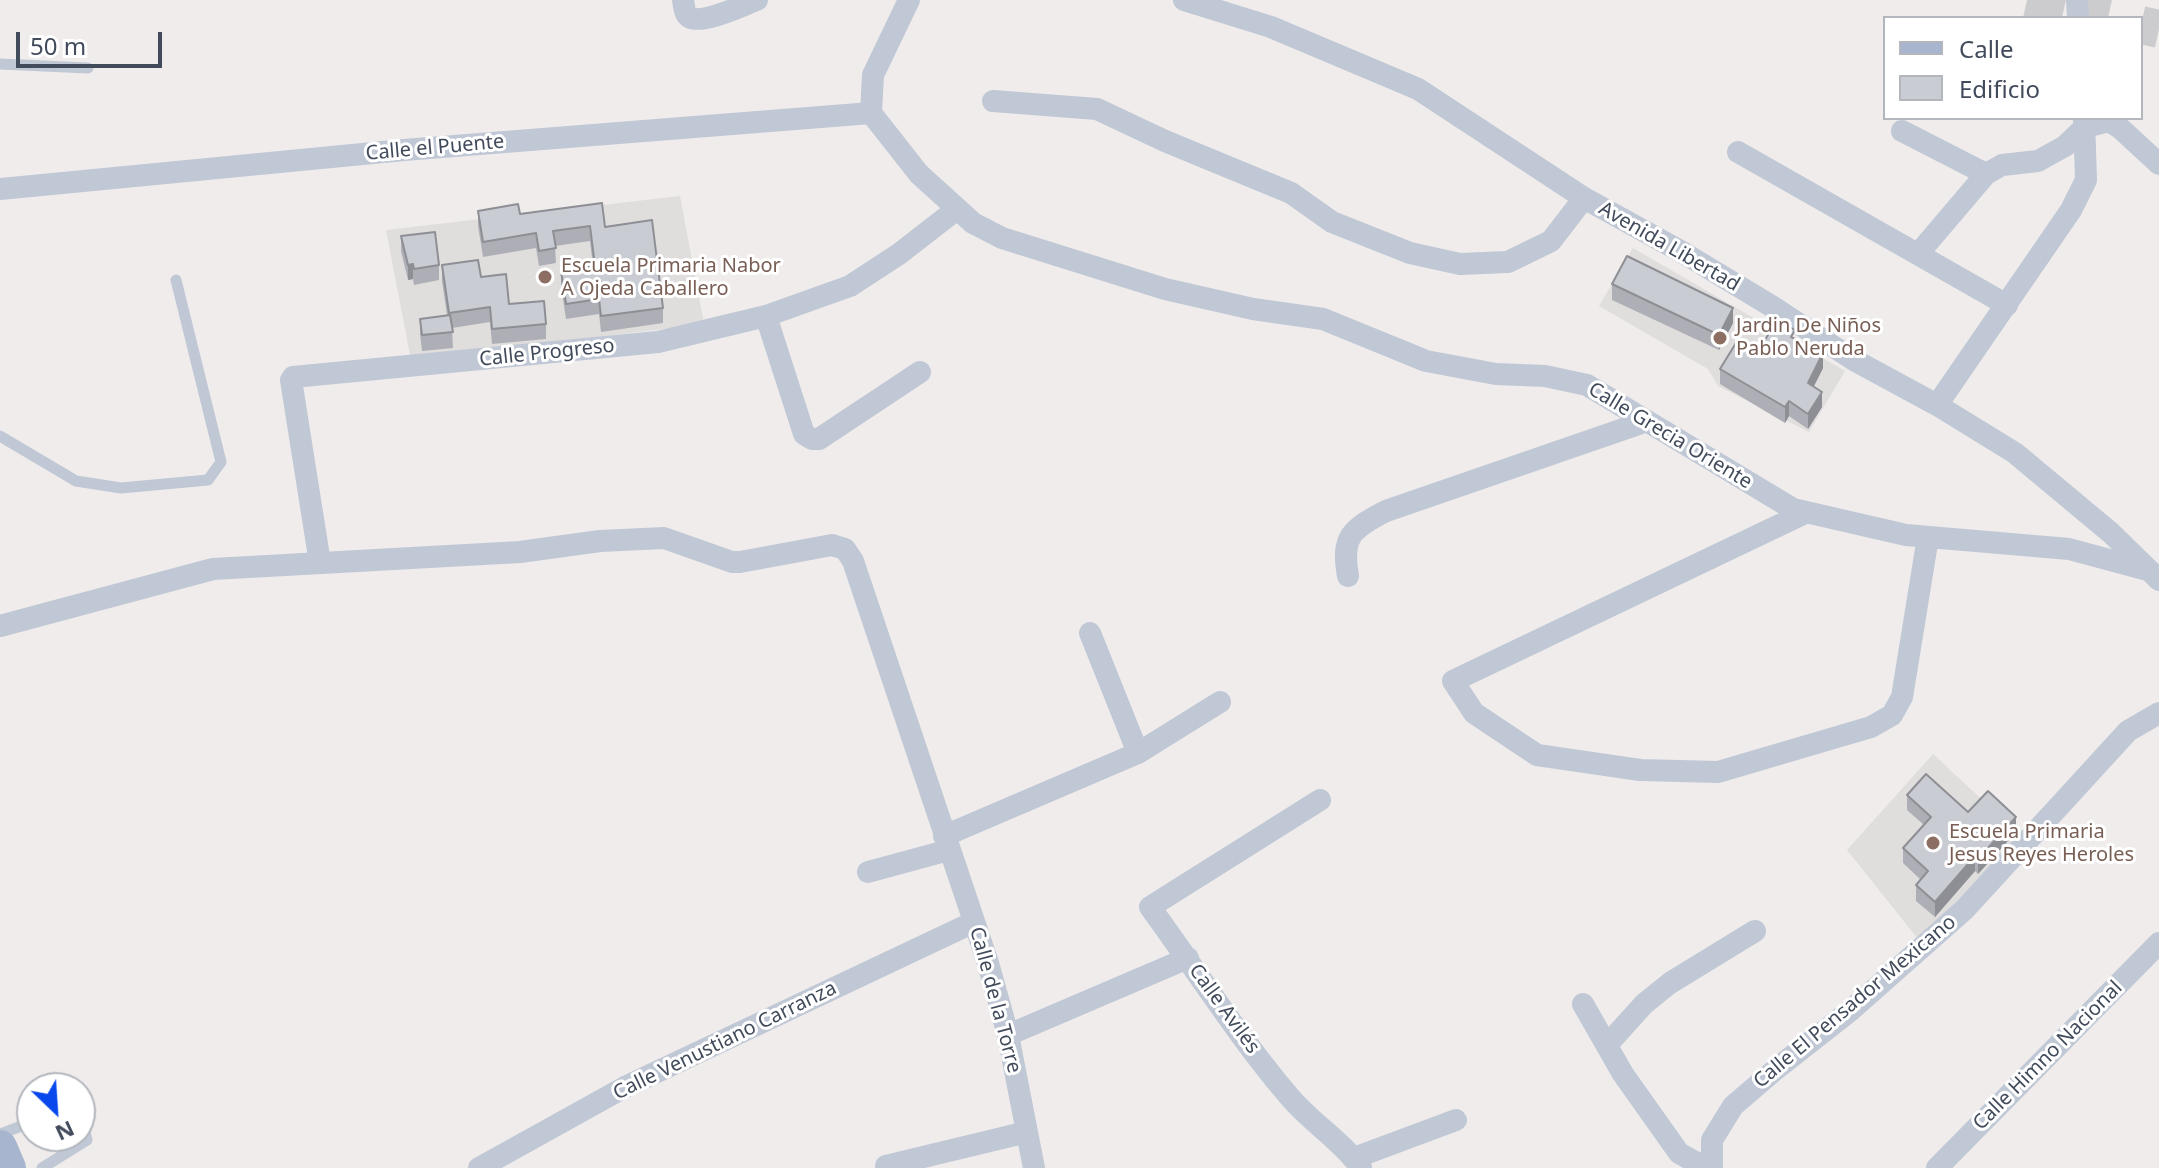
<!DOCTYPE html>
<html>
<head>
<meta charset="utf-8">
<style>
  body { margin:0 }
  #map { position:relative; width:2159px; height:1168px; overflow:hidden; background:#efeceb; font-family:"Noto Sans",sans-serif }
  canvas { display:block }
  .legend { position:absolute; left:1883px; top:16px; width:260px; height:104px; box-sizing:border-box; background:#fff; border:2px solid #b3b7bd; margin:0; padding:10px 14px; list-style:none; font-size:24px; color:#424b5b }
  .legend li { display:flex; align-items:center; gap:16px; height:40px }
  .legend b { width:40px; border:2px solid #b3b7bd }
  .north { position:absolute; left:16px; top:1072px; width:80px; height:80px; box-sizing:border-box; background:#fff; border:2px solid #b3b7bd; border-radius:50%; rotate:155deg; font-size:22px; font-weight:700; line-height:32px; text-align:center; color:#424b5b }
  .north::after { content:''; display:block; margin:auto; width:28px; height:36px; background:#0848ec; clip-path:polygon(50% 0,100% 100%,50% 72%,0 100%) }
  .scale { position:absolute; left:16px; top:32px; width:146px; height:36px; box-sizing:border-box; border:4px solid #424b5b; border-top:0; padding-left:10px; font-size:24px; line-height:28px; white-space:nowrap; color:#424b5b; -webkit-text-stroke:6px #fff; paint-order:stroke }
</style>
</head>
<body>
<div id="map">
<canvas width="2159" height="1168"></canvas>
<ul class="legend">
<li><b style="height:10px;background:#a8b5ce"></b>Calle</li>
<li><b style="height:22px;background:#caccd4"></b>Edificio</li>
</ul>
<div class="north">N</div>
<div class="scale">50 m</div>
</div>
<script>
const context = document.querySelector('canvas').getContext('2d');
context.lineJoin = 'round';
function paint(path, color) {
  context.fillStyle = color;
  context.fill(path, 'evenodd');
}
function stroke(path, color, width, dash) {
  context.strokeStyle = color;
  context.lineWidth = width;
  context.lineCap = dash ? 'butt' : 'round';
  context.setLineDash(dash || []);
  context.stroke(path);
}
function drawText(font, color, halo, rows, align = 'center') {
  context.font = font + ' "Noto Sans",sans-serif';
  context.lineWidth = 6;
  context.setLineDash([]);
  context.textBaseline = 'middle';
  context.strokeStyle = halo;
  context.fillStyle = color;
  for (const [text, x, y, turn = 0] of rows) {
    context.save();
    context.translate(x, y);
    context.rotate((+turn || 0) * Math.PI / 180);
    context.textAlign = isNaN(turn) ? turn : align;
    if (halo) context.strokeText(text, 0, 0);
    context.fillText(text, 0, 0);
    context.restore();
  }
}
const education = new Path2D(`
  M 680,196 L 704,324 L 411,360 L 386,230 Z
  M 1633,248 L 1845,371 L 1809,432 L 1718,386 L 1708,369 L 1599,306 Z
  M 1933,754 L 2020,835 L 1955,905 L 1918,939 L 1847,850 Z`);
const highwayTunnel = new Path2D(`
  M 2027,0 L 2108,18
  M 2141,25 L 2159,29`);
const lane = new Path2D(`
  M 0,64 L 88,68
  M 0,436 L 76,481 L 121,488 L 208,480 L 221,462 L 176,280
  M 0,1134 L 32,1122
  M 42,1168 L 87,1140 L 80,1114`);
const street = new Path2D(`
  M 683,0 C 684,5 684,14 689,17 C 702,25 743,5 757,0
  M 1184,0 L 1271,27 L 1418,89 L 1584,198 L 1682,252 L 1773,307 L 1854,360 L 1937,405 L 2015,453 L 2111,533 L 2159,580
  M 2077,0 L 2078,18
  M 993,101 L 1097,109 L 1165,141 L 1291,193 L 1332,222 L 1410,253 L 1460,264 L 1508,262 L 1551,241 L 1584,198
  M 871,113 L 919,174 L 973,223 L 1002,238 L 1165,289 L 1253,309 L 1323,319 L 1426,361 L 1496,374 L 1545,376 L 1587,385 L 1793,509 L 1906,535 L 2069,549 L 2147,570
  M 871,113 L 873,75 L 909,0
  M 1902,131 L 1986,174
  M 1738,152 L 2007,305
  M 0,189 L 404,150 L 871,113
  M 1918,254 L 1986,174 L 2002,165 L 2038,161 L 2065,146 L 2085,127 L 2109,121 L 2120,128 L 2159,164
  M 766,316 L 804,434 L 812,439 L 819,439 L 920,372
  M 1937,405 L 2071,210 L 2086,180 L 2084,118
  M 1807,512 L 1453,681 L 1474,713 L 1537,755 L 1640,770 L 1718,772 L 1871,727 L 1892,715 L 1902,697 L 1928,537
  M 320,563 L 291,380 L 293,377 L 658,342 L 766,316 L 850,286 L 899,254 L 957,209
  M 1348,576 C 1341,537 1351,529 1386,511 L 1647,421
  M 0,626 L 213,569 L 520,552 L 600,541 L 664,538 L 732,562 L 740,562 L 832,545 L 845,549 L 853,561 L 988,963 L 1008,1035 L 1034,1168
  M 1090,633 L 1138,753
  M 1320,800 L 1150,907 C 1196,970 1238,1036 1288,1095 C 1310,1122 1341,1140 1361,1168
  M 944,836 L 1138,753 L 1220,702
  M 868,872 L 949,850
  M 1583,1004 L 1623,1074 L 1679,1153 L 1695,1162 L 1711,1166
  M 1008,1035 L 1188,958
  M 1607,1045 L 1644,1004 L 1670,983 L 1755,931
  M 1354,1158 L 1456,1120
  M 886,1166 L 1027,1132
  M 479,1168 L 625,1087 L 974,922
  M 1712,1168 L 1712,1140 L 1733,1106 L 1776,1069 L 1851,1010 L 1964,910 L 2128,731 L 2159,713
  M 1937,1168 L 2159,943`);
const primary = new Path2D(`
  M 0,1147 L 9,1168`);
const wall = new Path2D(`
  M 478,211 L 520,214 L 605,227 L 663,308 L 663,323 L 601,332 L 599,314 L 566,319 L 561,286 L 561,271 L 593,266 L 590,241 L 555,246 L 556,263 L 539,266 L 536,248 L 483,257 L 478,226 Z
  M 401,236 L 439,265 L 439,280 L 414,285 L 413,279 L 408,280 L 401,251 Z
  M 442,265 L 481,277 L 509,304 L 546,324 L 546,339 L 492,344 L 490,322 L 452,328 L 453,348 L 422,351 L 420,334 L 420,319 L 447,315 L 442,281 Z
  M 1612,284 L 1733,323 L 1719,350 L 1612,300 Z
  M 1795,339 L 1823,368 L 1814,386 L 1822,407 L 1808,429 L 1789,416 L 1785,423 L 1720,384 L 1720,369 L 1759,350 Z
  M 1907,795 L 1968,812 L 2016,832 L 1978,874 L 1975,871 L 1935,917 L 1916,901 L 1916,885 L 1921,880 L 1903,863 L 1903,848 L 1924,825 L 1907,810 Z`);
const shadedWall = new Path2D(`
  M 413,264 L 413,279 L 408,280 L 408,265 Z
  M 1733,308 L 1733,323 L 1719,350 L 1719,335 Z
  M 1823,353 L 1823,368 L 1808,398 L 1808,383 Z
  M 1822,392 L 1822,407 L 1808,429 L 1808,414 Z
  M 1789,401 L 1789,416 L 1785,423 L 1785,407 Z
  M 2016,817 L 2016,832 L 1978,874 L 1978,859 Z
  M 1975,856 L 1975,871 L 1935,917 L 1935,902 Z`);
const building = new Path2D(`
  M 602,203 L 605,227 L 652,220 L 663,308 L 601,316 L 599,299 L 566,304 L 561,271 L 595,266 L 590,226 L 553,231 L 556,248 L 539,251 L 536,233 L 483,242 L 478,211 L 518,204 L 520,214 Z
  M 435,232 L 439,265 L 414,269 L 413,264 L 408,265 L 401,236 Z
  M 1627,256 L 1733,308 L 1719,335 L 1612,284 Z
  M 478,260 L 481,277 L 506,274 L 509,304 L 544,301 L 546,324 L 492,329 L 490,307 L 449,313 L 442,265 Z
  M 450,315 L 453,332 L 422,335 L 420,319 Z
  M 1777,320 L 1795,330 L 1791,337 L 1823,353 L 1808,383 L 1822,392 L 1808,414 L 1789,401 L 1785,407 L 1720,369 L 1739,338 L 1759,350 Z
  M 1926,774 L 1968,812 L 1988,791 L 2016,817 L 1978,859 L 1975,856 L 1935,902 L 1916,885 L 1928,871 L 1903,848 L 1931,817 L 1907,795 Z`);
const markers = [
  [545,277,8,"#8d6e63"],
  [1720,338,8,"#8d6e63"],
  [1933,843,8,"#8d6e63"]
];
const streetNames = [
  ["Calle el Puente",435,148,-5],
  ["Avenida Libertad",1669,247,30],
  ["Calle Progreso",547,353,-6],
  ["Calle Grecia Oriente",1670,436,31],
  ["Calle de la Torre",995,1000,75],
  ["Calle El Pensador Mexicano",1855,1002,-40],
  ["Calle Avilés",1224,1009,54],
  ["Calle Venustiano Carranza",725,1041,-26],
  ["Calle Himno Nacional",2048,1056,-45]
];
const educationNames = [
  ["Escuela Primaria Nabor",561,266],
  ["A Ojeda Caballero",561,289],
  ["Jardin De Niños",1736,326],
  ["Pablo Neruda",1736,349],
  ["Escuela Primaria",1949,832],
  ["Jesus Reyes Heroles",1949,855]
];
paint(education, '#e0dddd');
stroke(highwayTunnel, '#ccccce', 38, [38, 19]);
stroke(lane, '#c0c8d5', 11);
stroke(street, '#c0c8d5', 22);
stroke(primary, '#a8b5ce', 34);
paint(wall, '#aeafb6');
paint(shadedWall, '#8d8f94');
paint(building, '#caccd4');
stroke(building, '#8d8f94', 2);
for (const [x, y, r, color] of markers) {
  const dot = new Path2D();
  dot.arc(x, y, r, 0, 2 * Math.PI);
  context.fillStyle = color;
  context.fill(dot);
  stroke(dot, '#fff', 3);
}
drawText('20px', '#424b5b', '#fff', streetNames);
drawText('20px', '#785e54', '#fff', educationNames, 'left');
</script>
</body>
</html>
